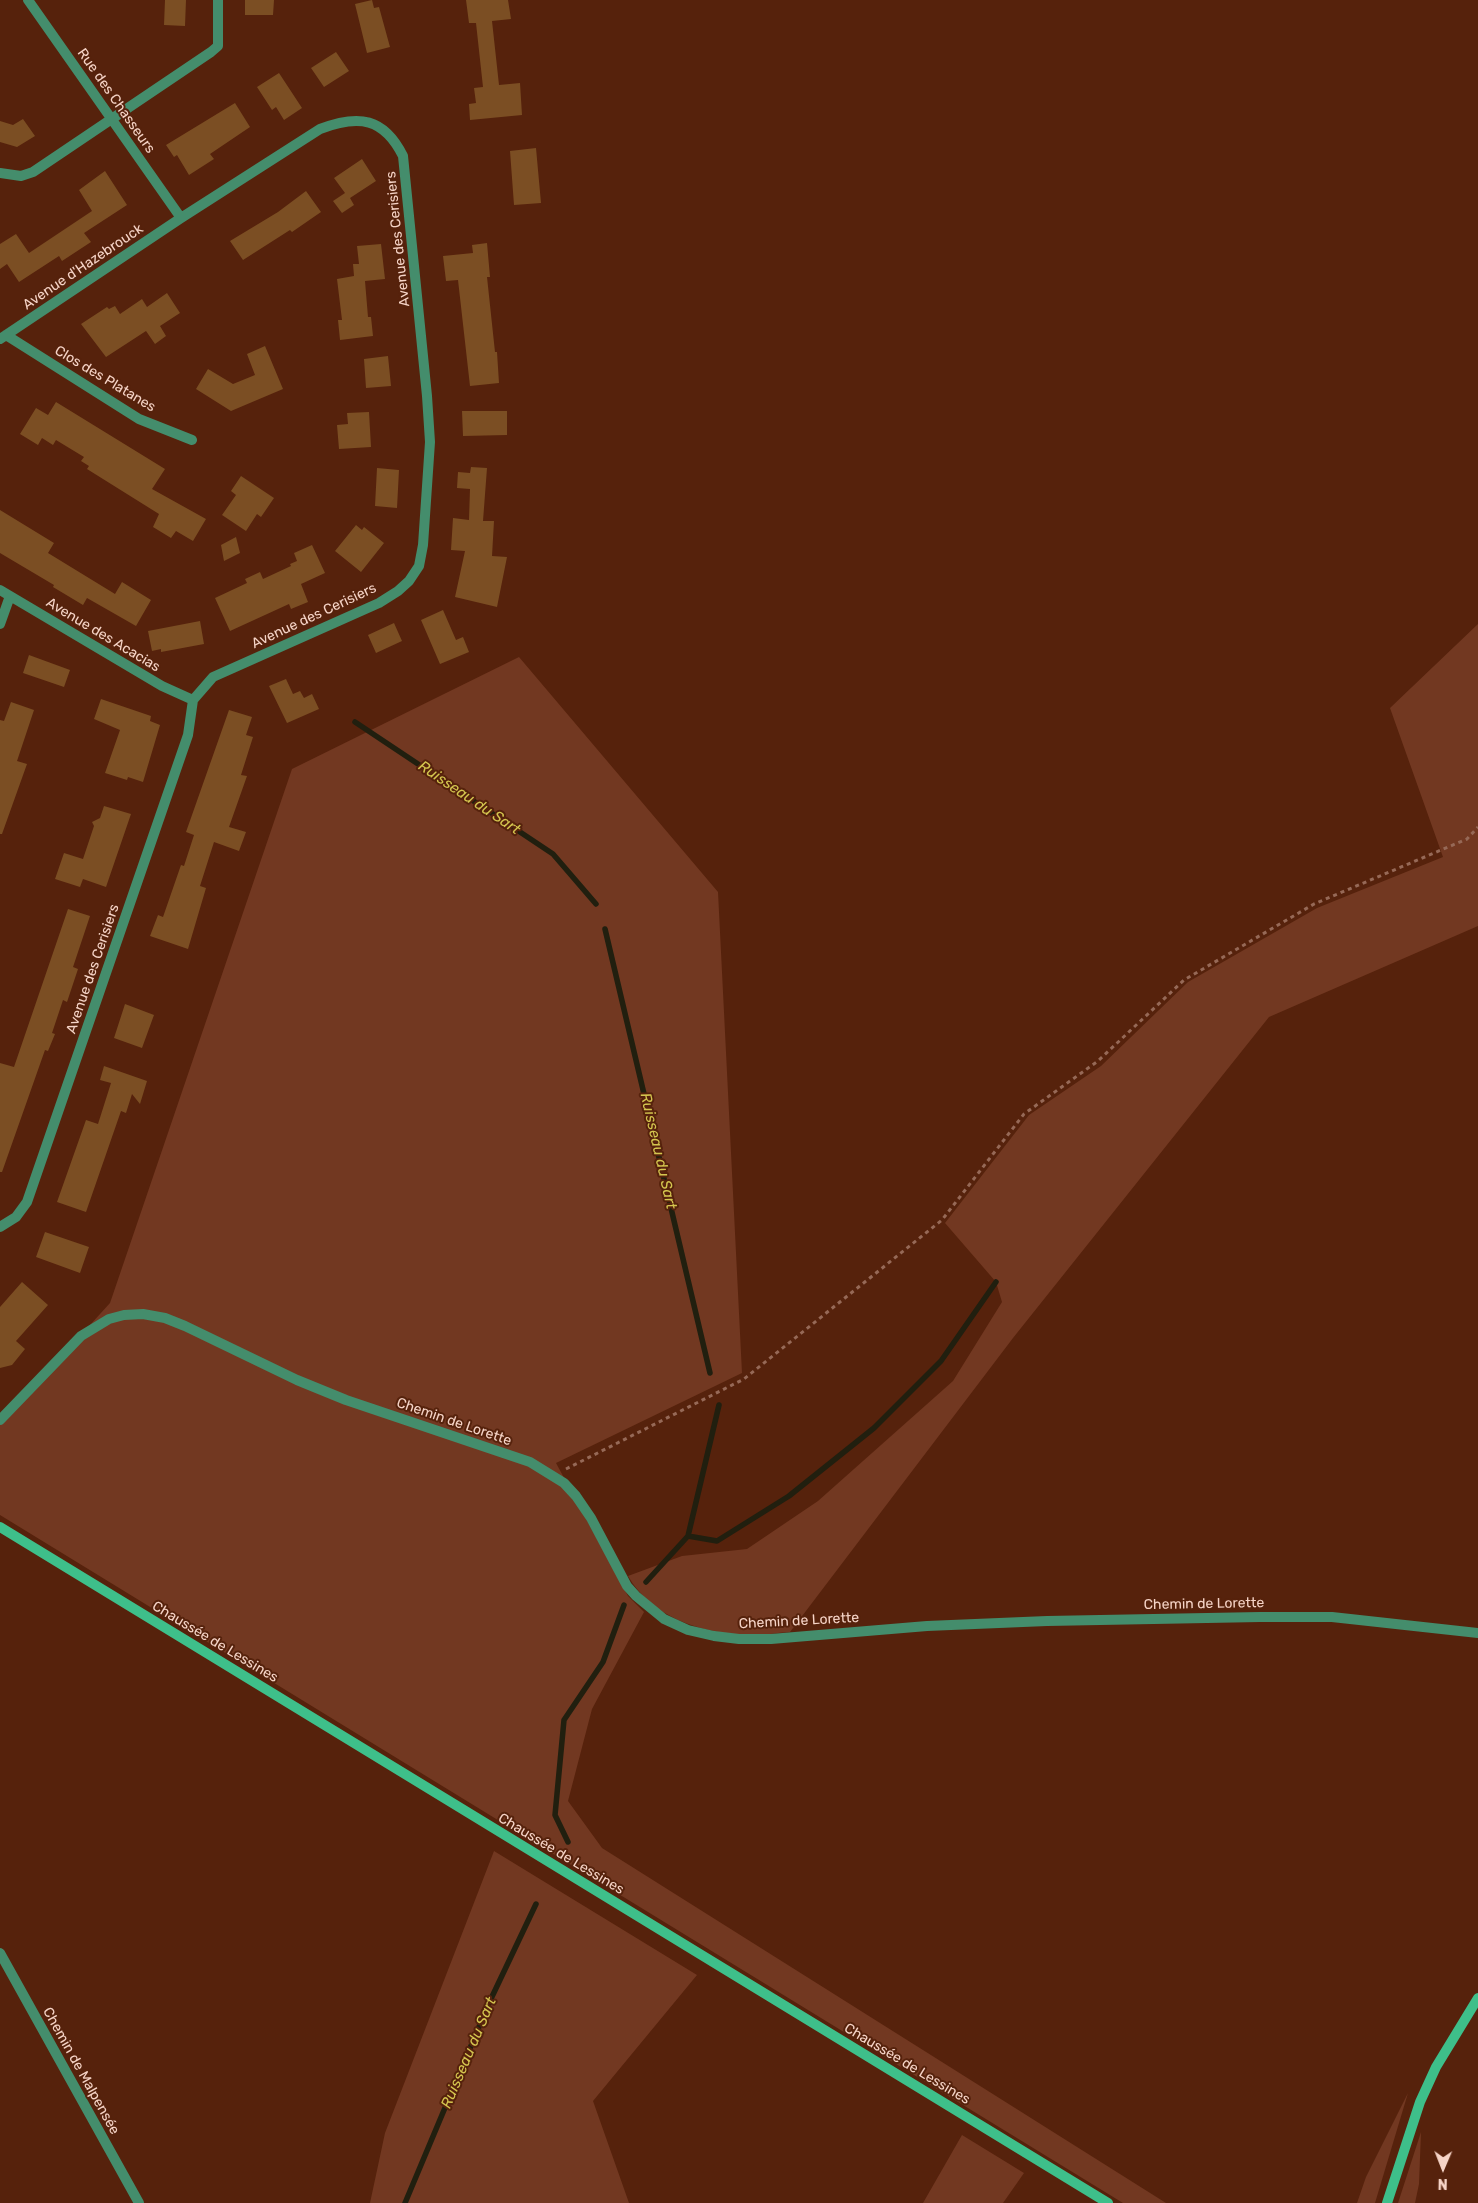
<!DOCTYPE html>
<html>
<head>
<meta charset="utf-8">
<style>
  body { margin:0 }
  #map { position:relative; width:1478px; height:2203px; overflow:hidden; background:#56220c; font-family:Rubik,sans-serif }
  canvas { display:block }
  .north { position:absolute; left:1418px; top:2143px; width:50px; height:50px; -webkit-text-stroke:4px #56220c; paint-order:stroke; rotate:181deg; font-size:14px; font-weight:700; line-height:20px; text-align:center; color:#f6d4c7 }
  .north::after { content:''; display:block; margin:auto; width:18px; height:22px; background:#f6d4c7; clip-path:polygon(50% 0,100% 100%,50% 72%,0 100%) }
</style>
</head>
<body>
<div id="map">
<canvas width="1478" height="2203"></canvas>
<div class="north">N</div>
</div>
<script>
const context = document.querySelector('canvas').getContext('2d');
context.lineJoin = 'round';
function paint(path, color) {
  context.fillStyle = color;
  context.fill(path, 'evenodd');
}
function stroke(path, color, width, dash) {
  context.strokeStyle = color;
  context.lineWidth = width;
  context.lineCap = dash ? 'butt' : 'round';
  context.setLineDash(dash || []);
  context.stroke(path);
}
function drawText(font, color, halo, rows, align = 'center') {
  context.font = font + ' Rubik,sans-serif';
  context.lineWidth = 4;
  context.setLineDash([]);
  context.textBaseline = 'middle';
  context.strokeStyle = halo;
  context.fillStyle = color;
  for (const [text, x, y, turn = 0] of rows) {
    context.save();
    context.translate(x, y);
    context.rotate((+turn || 0) * Math.PI / 180);
    context.textAlign = isNaN(turn) ? turn : align;
    if (halo) context.strokeText(text, 0, 0);
    context.fillText(text, 0, 0);
    context.restore();
  }
}
const green = new Path2D(`
  M 1478,624 L 1478,926 L 1269,1017 L 1013,1338 L 790,1632 C 775,1633 759,1636 744,1635 C 698,1632 652,1617 628,1576 L 682,1556 L 747,1549 L 818,1501 L 953,1381 L 1002,1302 L 996,1282 L 945,1223 L 1029,1115 L 1101,1066 L 1188,982 L 1317,908 L 1443,857 L 1390,708 Z
  M 519,657 L 718,892 L 742,1373 L 556,1463 L 628,1596 L 644,1612 L 592,1709 L 568,1801 L 602,1848 L 1166,2203 L 1123,2203 L 0,1515 L 0,1424 L 110,1303 L 292,769 Z
  M 494,1851 L 697,1975 L 593,2101 L 629,2203 L 370,2203 L 385,2133 Z
  M 1408,2093 L 1375,2203 L 1357,2203 L 1366,2177 Z
  M 1421,2132 L 1419,2184 L 1415,2203 L 1398,2203 Z
  M 962,2135 L 1024,2173 L 1003,2203 L 923,2203 Z`);
const stream = new Path2D(`
  M 355,722 L 553,854 L 596,904
  M 605,929 L 710,1373
  M 688,1536 L 717,1541 L 789,1496 L 874,1428 L 941,1361 L 996,1282
  M 646,1582 L 688,1536 L 719,1405
  M 568,1842 L 555,1815 L 564,1720 L 603,1662 L 624,1605
  M 405,2203 L 489,2003 L 536,1904`);
const building = new Path2D(`
  M 165,0 L 186,0 L 185,26 L 164,25 Z
  M 245,0 L 274,0 L 273,15 L 245,15 Z
  M 372,0 L 374,8 L 379,7 L 390,47 L 367,53 L 355,4 Z
  M 466,0 L 508,0 L 511,19 L 492,21 L 499,85 L 520,83 L 522,115 L 470,120 L 469,104 L 476,103 L 474,88 L 483,87 L 476,23 L 469,23 Z
  M 336,52 L 349,71 L 324,87 L 311,68 Z
  M 279,73 L 302,108 L 284,120 L 276,107 L 272,110 L 257,87 Z
  M 235,103 L 250,127 L 210,154 L 214,159 L 189,175 L 177,155 L 174,157 L 166,145 Z
  M 23,119 L 35,136 L 17,147 L 0,142 L 0,121 L 13,125 Z
  M 536,148 L 541,203 L 514,205 L 510,151 Z
  M 362,159 L 376,181 L 350,198 L 354,205 L 342,213 L 333,201 L 345,193 L 334,178 Z
  M 105,171 L 127,205 L 84,233 L 91,242 L 62,261 L 59,256 L 19,282 L 7,264 L 0,269 L 0,244 L 16,234 L 29,253 L 92,211 L 79,190 Z
  M 306,191 L 321,212 L 292,232 L 290,230 L 243,260 L 230,241 L 278,212 Z
  M 487,243 L 490,277 L 487,277 L 495,352 L 497,352 L 499,383 L 470,386 L 458,280 L 446,281 L 443,256 L 473,253 L 472,245 Z
  M 381,244 L 385,279 L 365,281 L 368,317 L 371,317 L 373,336 L 340,340 L 338,320 L 342,320 L 337,279 L 354,276 L 353,264 L 359,264 L 357,246 Z
  M 167,293 L 180,313 L 160,326 L 166,336 L 155,344 L 146,331 L 106,357 L 81,324 L 107,307 L 109,309 L 115,306 L 120,314 L 142,299 L 147,307 Z
  M 265,346 L 283,389 L 231,411 L 196,389 L 208,369 L 233,384 L 255,375 L 247,354 Z
  M 388,356 L 391,386 L 366,388 L 364,359 Z
  M 56,402 L 165,469 L 152,489 L 206,519 L 193,541 L 176,531 L 171,538 L 153,527 L 159,514 L 87,469 L 89,466 L 81,461 L 84,457 L 56,440 L 53,445 L 42,438 L 38,445 L 20,434 L 36,408 L 48,415 Z
  M 462,411 L 507,411 L 507,435 L 463,436 Z
  M 369,412 L 371,447 L 339,449 L 337,425 L 348,424 L 347,413 Z
  M 471,467 L 487,468 L 483,521 L 494,521 L 492,556 L 507,557 L 497,607 L 455,597 L 465,551 L 451,550 L 453,518 L 469,520 L 470,489 L 457,488 L 458,472 L 470,473 Z
  M 377,468 L 399,470 L 397,508 L 375,506 Z
  M 241,476 L 274,498 L 261,517 L 257,514 L 246,531 L 222,515 L 236,495 L 231,491 Z
  M 0,510 L 54,543 L 48,553 L 115,594 L 122,582 L 151,600 L 136,626 L 87,598 L 83,605 L 53,587 L 54,585 L 0,553 Z
  M 356,525 L 362,530 L 364,527 L 384,543 L 361,572 L 335,551 Z
  M 236,537 L 240,553 L 224,561 L 221,545 Z
  M 312,545 L 325,573 L 301,584 L 308,602 L 291,609 L 289,604 L 230,631 L 215,598 L 247,583 L 245,579 L 260,572 L 263,579 L 291,566 L 290,564 L 297,561 L 294,553 Z
  M 443,610 L 456,640 L 463,637 L 469,652 L 440,664 L 421,620 Z
  M 200,621 L 204,644 L 161,652 L 161,649 L 152,651 L 148,631 Z
  M 394,623 L 402,641 L 376,653 L 368,635 Z
  M 29,655 L 70,670 L 64,687 L 23,673 Z
  M 286,679 L 293,694 L 300,691 L 304,698 L 312,694 L 319,709 L 287,723 L 269,686 Z
  M 101,699 L 151,716 L 150,721 L 160,725 L 143,782 L 128,777 L 127,780 L 105,773 L 120,730 L 94,719 Z
  M 11,702 L 34,710 L 17,761 L 27,764 L 2,834 L 0,834 L 0,720 L 4,721 Z
  M 229,710 L 252,717 L 246,735 L 253,737 L 241,775 L 247,776 L 229,827 L 246,832 L 239,851 L 214,842 L 200,886 L 206,888 L 188,949 L 150,936 L 158,915 L 163,917 L 181,865 L 184,866 L 194,835 L 186,832 Z
  M 104,806 L 131,814 L 106,887 L 83,879 L 80,887 L 55,879 L 64,853 L 83,859 L 94,826 L 92,822 L 100,818 Z
  M 68,909 L 90,916 L 73,967 L 78,969 L 67,1002 L 63,1000 L 52,1033 L 55,1034 L 48,1051 L 45,1050 L 2,1172 L 0,1172 L 0,1063 L 14,1067 Z
  M 125,1004 L 154,1015 L 142,1048 L 114,1038 Z
  M 104,1066 L 147,1081 L 140,1104 L 132,1094 L 126,1113 L 121,1111 L 86,1212 L 57,1202 L 86,1120 L 98,1124 L 111,1083 L 100,1080 Z
  M 45,1232 L 89,1247 L 80,1273 L 36,1257 Z
  M 22,1282 L 48,1305 L 16,1341 L 25,1349 L 12,1365 L 0,1368 L 0,1307 Z`);
const path = new Path2D(`
  M 566,1469 L 744,1379 L 942,1220 L 1024,1114 L 1098,1061 L 1184,980 L 1314,904 L 1467,839 L 1478,827`);
const street = new Path2D(`
  M 28,0 L 181,218
  M 0,173 L 21,176 L 33,172 L 211,52 L 218,46 L 218,0
  M 6,335 L 139,419 L 192,440
  M 0,339 L 181,218 L 320,129 C 359,114 384,118 403,156 L 427,396 L 430,442 L 423,545 L 419,566 L 409,581 L 398,591 L 379,603 L 213,677 L 193,700 L 188,735 L 27,1202 L 16,1217 L 0,1227
  M 0,590 L 162,686 L 193,700
  M 0,624 L 10,596
  M 0,1420 L 81,1336 L 109,1319 L 124,1315 L 143,1314 L 165,1318 L 185,1326 L 297,1380 L 346,1400 L 530,1462 L 564,1483 L 576,1496 L 591,1518 L 627,1586 L 636,1596 L 664,1619 L 688,1630 L 714,1636 L 739,1639 L 771,1639 L 927,1626 L 1047,1621 L 1260,1617 L 1332,1617 L 1478,1633
  M 0,1953 L 139,2203`);
const secondary = new Path2D(`
  M 0,1527 L 1108,2203
  M 1387,2203 L 1420,2102 L 1436,2067 L 1478,1998`);
const streetNames = [
  ["Rue des Chasseurs",116,101,55],
  ["Avenue des Cerisiers",398,239,-96],
  ["Avenue d'Hazebrouck",83,267,-34],
  ["Clos des Platanes",105,379,31],
  ["Avenue des Cerisiers",314,616,-25],
  ["Avenue des Acacias",103,635,31],
  ["Avenue des Cerisiers",93,969,-71],
  ["Chemin de Lorette",454,1422,19],
  ["Chemin de Lorette",1204,1604,-1],
  ["Chemin de Lorette",799,1621,-3],
  ["Chaussée de Lessines",215,1642,31],
  ["Chaussée de Lessines",561,1854,31],
  ["Chaussée de Lessines",907,2064,31],
  ["Chemin de Malpensée",81,2071,61]
];
const waterNames = [
  ["Ruisseau du Sart",469,798,34],
  ["Ruisseau du Sart",658,1151,77],
  ["Ruisseau du Sart",469,2053,-67]
];
paint(green, '#723821');
stroke(stream, '#211f0f', 5.5);
paint(building, '#7b4e23');
stroke(path, '#966957', 3, [4, 4]);
stroke(street, '#448d6c', 10);
stroke(secondary, '#3ebf8a', 10);
drawText('14px', '#f6d4c7', '#56220c', streetNames);
drawText('italic 15px', '#d4c54f', '#56220c', waterNames);
</script>
</body>
</html>
